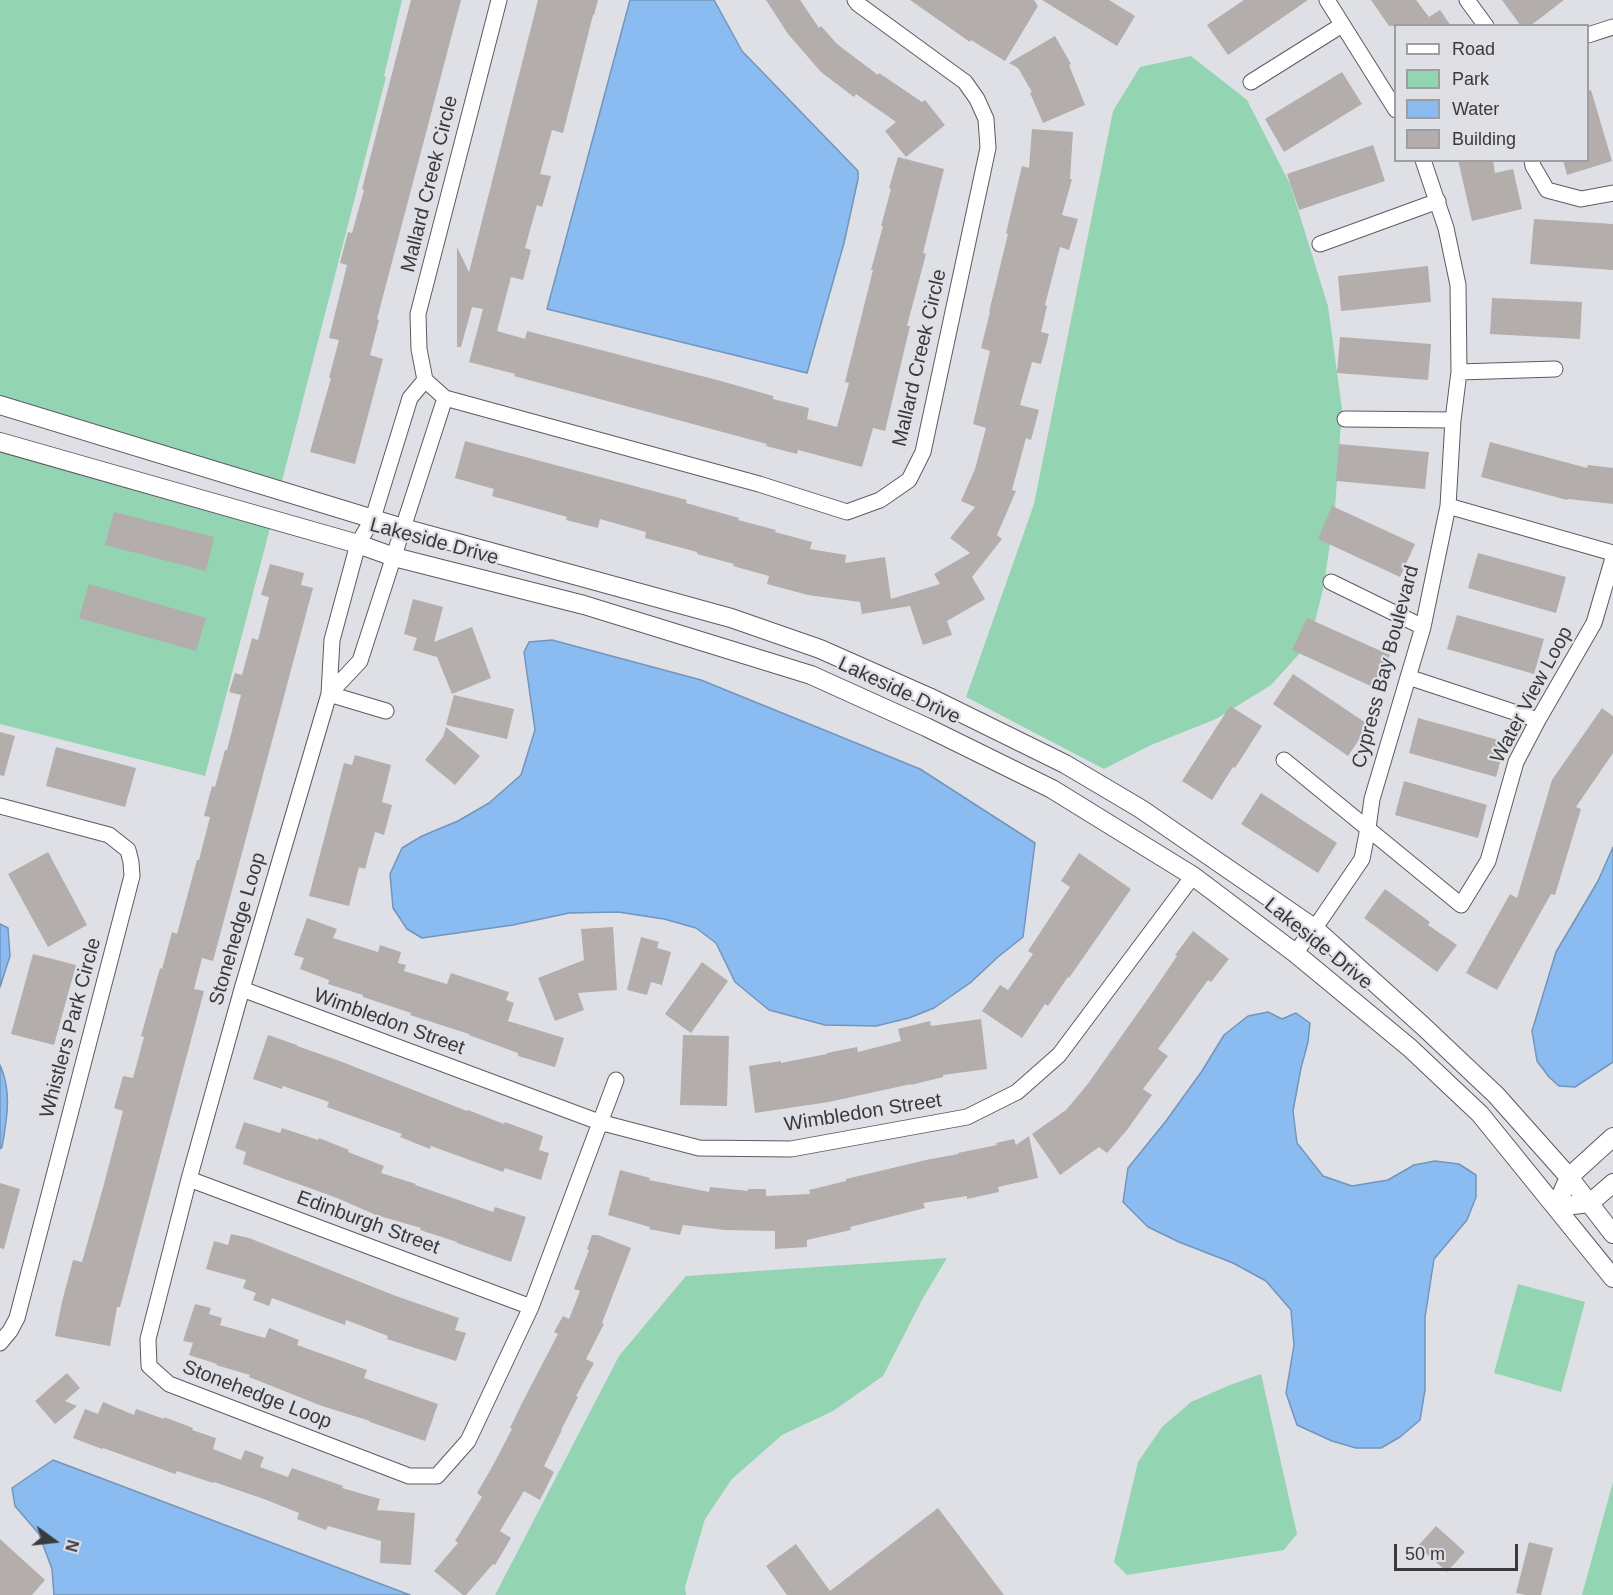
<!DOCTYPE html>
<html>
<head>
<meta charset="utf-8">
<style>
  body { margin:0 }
  #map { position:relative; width:1613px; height:1595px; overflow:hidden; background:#dfe0e6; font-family:Helvetica,sans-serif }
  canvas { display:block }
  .legend { position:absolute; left:1394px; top:24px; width:195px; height:138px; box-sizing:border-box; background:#dfe0e6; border:2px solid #9d9ea2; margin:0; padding:8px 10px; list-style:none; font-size:18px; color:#3a3a3c }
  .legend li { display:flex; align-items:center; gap:12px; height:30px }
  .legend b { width:30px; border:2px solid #9d9ea2 }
  .north { position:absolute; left:24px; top:1511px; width:60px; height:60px; -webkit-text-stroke:4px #dfe0e6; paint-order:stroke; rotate:105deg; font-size:16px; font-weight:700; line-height:24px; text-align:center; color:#3a3a3c }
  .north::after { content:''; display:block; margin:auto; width:21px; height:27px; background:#3a3a3c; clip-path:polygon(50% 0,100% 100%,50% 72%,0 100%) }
  .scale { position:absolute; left:1394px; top:1544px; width:124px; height:27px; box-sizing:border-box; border:3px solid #3a3a3c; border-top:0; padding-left:8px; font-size:18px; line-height:21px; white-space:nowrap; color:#3a3a3c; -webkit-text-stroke:4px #dfe0e6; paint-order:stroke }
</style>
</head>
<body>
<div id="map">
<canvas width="1613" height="1595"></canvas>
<ul class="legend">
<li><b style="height:8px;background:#fff"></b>Road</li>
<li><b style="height:16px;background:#93d4b3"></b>Park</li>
<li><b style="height:16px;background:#8abcf2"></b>Water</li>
<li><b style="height:16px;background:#b3adab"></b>Building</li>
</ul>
<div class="north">N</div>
<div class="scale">50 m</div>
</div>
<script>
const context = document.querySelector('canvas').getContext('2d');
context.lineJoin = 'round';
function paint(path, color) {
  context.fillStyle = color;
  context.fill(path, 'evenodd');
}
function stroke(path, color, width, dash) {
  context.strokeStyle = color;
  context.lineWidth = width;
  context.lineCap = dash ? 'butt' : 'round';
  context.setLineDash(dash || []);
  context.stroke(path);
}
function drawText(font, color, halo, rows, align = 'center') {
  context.font = font + ' Helvetica,sans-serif';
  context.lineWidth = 4.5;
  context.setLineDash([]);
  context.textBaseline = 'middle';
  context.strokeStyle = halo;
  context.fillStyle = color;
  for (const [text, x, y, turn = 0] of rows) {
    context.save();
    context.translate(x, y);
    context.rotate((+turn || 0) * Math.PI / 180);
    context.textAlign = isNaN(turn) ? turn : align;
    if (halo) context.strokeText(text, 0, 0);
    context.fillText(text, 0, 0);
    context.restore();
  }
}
const green = new Path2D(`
  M 0,0 L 402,0 L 384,76 L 386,77 L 282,481 L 0,396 Z
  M 1191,56 L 1247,100 L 1290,184 L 1328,306 L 1342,409 L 1335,508 L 1324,585 L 1310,642 L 1271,685 L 1216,719 L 1151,745 L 1104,769 L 966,697 L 1034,504 L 1113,111 L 1140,67 Z
  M 0,451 L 270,528 L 205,776 L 0,724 Z
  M 947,1258 L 923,1298 L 883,1376 L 833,1411 L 782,1435 L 732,1479 L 705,1519 L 685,1587 L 686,1595 L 495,1595 L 619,1356 L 686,1276 Z
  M 1518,1284 L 1585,1302 L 1561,1392 L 1494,1373 Z
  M 1261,1374 L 1297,1534 L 1284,1550 L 1127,1575 L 1114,1562 L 1138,1462 L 1162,1427 L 1191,1402 L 1230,1385 Z
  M 1613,1482 L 1613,1595 L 1582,1595 Z`);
const water = new Path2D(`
  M 630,0 L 714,0 L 742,51 L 858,171 L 858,179 L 844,243 L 807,373 L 547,309 Z
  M 552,640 L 701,680 L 920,769 L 1035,843 L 1023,937 L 998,957 L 970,983 L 934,1008 L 909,1018 L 876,1026 L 825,1025 L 769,1010 L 735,982 L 716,943 L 696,928 L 664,919 L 618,912 L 569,913 L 513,925 L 422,938 L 407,929 L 393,908 L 390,874 L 402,848 L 422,836 L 458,821 L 489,803 L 521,775 L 535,730 L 524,652 L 529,642 Z
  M 1613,847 L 1613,1062 L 1575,1087 L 1559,1086 L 1549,1077 L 1537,1061 L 1532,1031 L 1556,952 L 1598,881 Z
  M 0,924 L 8,928 L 10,956 L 0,987 Z
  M 1268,1012 L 1282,1019 L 1296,1013 L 1310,1023 L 1308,1042 L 1301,1068 L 1293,1111 L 1297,1143 L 1323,1176 L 1352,1186 L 1388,1180 L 1414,1165 L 1435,1161 L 1459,1164 L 1476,1175 L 1476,1197 L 1467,1220 L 1434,1259 L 1425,1317 L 1425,1390 L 1420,1420 L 1400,1437 L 1381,1448 L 1356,1448 L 1332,1441 L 1297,1425 L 1286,1393 L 1294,1345 L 1291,1310 L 1266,1281 L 1233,1263 L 1179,1242 L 1148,1227 L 1123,1202 L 1128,1168 L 1166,1121 L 1202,1071 L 1224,1035 L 1248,1016 Z
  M 0,1065 C 12,1091 7,1119 2,1147 L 0,1149 Z
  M 53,1460 L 410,1595 L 54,1595 L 52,1569 L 39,1534 L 15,1506 L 12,1488 Z`);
const building = new Path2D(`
  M 411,0 L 461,0 L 377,319 L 379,320 L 370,355 L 383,359 L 355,464 L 310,452 L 331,378 L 329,378 L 339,340 L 329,338 L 347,265 L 340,263 L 348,232 L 352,233 L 364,190 L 362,189 Z
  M 538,0 L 598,0 L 594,15 L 593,15 L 563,133 L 552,130 L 540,174 L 551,176 L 542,207 L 537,205 L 525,248 L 531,250 L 523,280 L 511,277 L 497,331 L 525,339 L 527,331 L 721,381 L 773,396 L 773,399 L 809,408 L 807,419 L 837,427 L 849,383 L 845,382 L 873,270 L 871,270 L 883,226 L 881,226 L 891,189 L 889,188 L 898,157 L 944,169 L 923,253 L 926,254 L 907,326 L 910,326 L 885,431 L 873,428 L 862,467 L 798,450 L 797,454 L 766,446 L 767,444 L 514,376 L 515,374 L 469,362 L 483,309 L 472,307 L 461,347 L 457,347 L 457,247 L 469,272 Z
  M 766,0 L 800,0 L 819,28 L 821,26 L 837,44 L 878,75 L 879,73 L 922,102 L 925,100 L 945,125 L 906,157 L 885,131 L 896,122 L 856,94 L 854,97 L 821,72 L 788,34 Z
  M 910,0 L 1034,0 L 1038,6 L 1005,61 L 971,40 L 970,42 Z
  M 1042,0 L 1109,0 L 1135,16 L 1117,46 Z
  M 1244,0 L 1308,0 L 1228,55 L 1207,25 Z
  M 1371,0 L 1416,0 L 1429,17 L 1440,10 L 1451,26 L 1389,26 Z
  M 1502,0 L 1564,0 L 1530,26 L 1521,26 Z
  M 1055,36 L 1071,64 L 1069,65 L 1085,105 L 1043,123 L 1030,93 L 1032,92 L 1018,68 L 1009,63 Z
  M 1342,72 L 1362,104 L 1284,152 L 1265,119 Z
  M 1591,90 L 1612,161 L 1567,175 L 1563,160 L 1587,160 L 1587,91 Z
  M 1032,129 L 1073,132 L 1070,179 L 1072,179 L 1062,215 L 1078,219 L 1069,250 L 1060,247 L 1045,305 L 1047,306 L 1041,332 L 1049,334 L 1041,364 L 1032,362 L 1020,405 L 1039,410 L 1031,440 L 1026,438 L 1012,490 L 1016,491 L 997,535 L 1002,539 L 972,577 L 985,599 L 947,621 L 952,635 L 923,645 L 910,606 L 862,614 L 860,602 L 808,595 L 767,584 L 769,576 L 733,566 L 734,564 L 697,554 L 697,552 L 645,538 L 646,532 L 600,519 L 598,528 L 566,520 L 567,517 L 492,496 L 494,489 L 455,478 L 465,441 L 687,500 L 686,503 L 739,518 L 738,520 L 776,530 L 775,532 L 812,542 L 810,549 L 846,555 L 845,563 L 885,557 L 891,599 L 940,584 L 934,574 L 970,553 L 950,538 L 975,507 L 961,501 L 975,469 L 986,428 L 973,424 L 990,351 L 981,348 L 990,312 L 989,312 L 1008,234 L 1006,233 L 1022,166 L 1029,168 Z
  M 1373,145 L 1385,181 L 1299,210 L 1287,174 Z
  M 1458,160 L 1493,160 L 1495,173 L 1513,169 L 1522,209 L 1472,221 Z
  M 1534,219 L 1613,224 L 1613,270 L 1530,264 Z
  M 1428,266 L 1431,302 L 1341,311 L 1338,276 Z
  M 1492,298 L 1582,302 L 1580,339 L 1490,334 Z
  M 1340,337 L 1431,344 L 1428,380 L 1337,373 Z
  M 1490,442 L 1587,468 L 1588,465 L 1613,468 L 1613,504 L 1568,499 L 1567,500 L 1481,477 Z
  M 1339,444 L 1429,452 L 1425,489 L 1336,481 Z
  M 1332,506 L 1415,544 L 1400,577 L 1318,539 Z
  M 114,512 L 214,537 L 206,571 L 105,545 Z
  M 1478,553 L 1566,577 L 1556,613 L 1468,588 Z
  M 270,564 L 304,573 L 301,585 L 313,588 L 213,961 L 202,958 L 194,989 L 204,991 L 120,1307 L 117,1307 L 110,1346 L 55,1336 L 62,1302 L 73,1260 L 82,1262 L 104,1184 L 123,1111 L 114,1108 L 123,1076 L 133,1078 L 144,1037 L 141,1036 L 160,968 L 162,969 L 172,932 L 177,934 L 197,860 L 199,860 L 210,817 L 204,816 L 212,786 L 215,787 L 225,750 L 227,750 L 241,695 L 229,692 L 235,673 L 242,675 L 252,638 L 258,640 L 269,597 L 261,595 Z
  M 89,584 L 206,618 L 196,651 L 79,618 Z
  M 413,599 L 443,607 L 434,642 L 472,627 L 491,678 L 452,694 L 437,657 L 413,650 L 417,638 L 404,634 Z
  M 1457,615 L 1544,639 L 1534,674 L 1447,649 Z
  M 1307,618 L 1390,655 L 1375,688 L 1292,650 Z
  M 1293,674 L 1369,725 L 1348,756 L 1273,704 Z
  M 454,695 L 514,709 L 507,739 L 446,725 Z
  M 1230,706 L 1262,726 L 1235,768 L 1233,767 L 1212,800 L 1182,781 Z
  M 1602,708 L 1613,716 L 1613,753 L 1576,807 L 1581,809 L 1555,895 L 1551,894 L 1497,990 L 1466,973 L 1510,894 L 1517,898 L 1552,780 Z
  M 1418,718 L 1506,742 L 1496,777 L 1409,753 Z
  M 446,727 L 480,756 L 455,785 L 425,760 L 443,737 Z
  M 0,732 L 15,736 L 4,776 L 0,775 Z
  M 56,747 L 136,768 L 125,807 L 46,786 Z
  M 355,755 L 391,765 L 382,802 L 392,805 L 384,835 L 375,832 L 365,869 L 359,867 L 349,906 L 309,896 L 344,763 L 352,765 Z
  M 1404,781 L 1487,805 L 1478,838 L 1395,815 Z
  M 1261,793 L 1337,843 L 1318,873 L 1241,824 Z
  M 48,852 L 87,925 L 48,947 L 8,874 Z
  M 1079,853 L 1131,889 L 1069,978 L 1068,977 L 1048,1006 L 1045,1004 L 1022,1038 L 982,1011 L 1000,985 L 1008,990 L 1033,954 L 1028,951 L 1070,887 L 1061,881 Z
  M 1385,889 L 1430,922 L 1428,925 L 1457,945 L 1437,972 L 1364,918 Z
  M 307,918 L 337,929 L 333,938 L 378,952 L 380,945 L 401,952 L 398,963 L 406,965 L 404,971 L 447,984 L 451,973 L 509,992 L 506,1000 L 514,1003 L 508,1021 L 564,1038 L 555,1067 L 518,1056 L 518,1053 L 469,1035 L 469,1034 L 410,1015 L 411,1013 L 363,997 L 363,995 L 328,984 L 329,980 L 300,969 L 304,958 L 294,955 Z
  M 613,927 L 617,990 L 578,993 L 584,1010 L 555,1021 L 538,978 L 584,960 L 581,929 Z
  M 1193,931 L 1229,959 L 1211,982 L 1208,980 L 1158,1049 L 1168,1056 L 1143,1089 L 1152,1095 L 1127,1130 L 1107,1153 L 1099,1147 L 1060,1175 L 1032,1134 L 1066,1110 L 1087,1085 L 1154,990 L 1177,956 L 1175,955 Z
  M 641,937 L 659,942 L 657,948 L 671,952 L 662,985 L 651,982 L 647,995 L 627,990 Z
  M 33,954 L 76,965 L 54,1045 L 11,1034 Z
  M 702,962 L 728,981 L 691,1033 L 665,1014 Z
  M 981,1019 L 987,1069 L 943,1075 L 943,1077 L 911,1085 L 911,1084 L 829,1102 L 755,1113 L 749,1066 L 781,1061 L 781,1063 L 827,1054 L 827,1053 L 857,1047 L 858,1052 L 901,1041 L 898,1029 L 930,1021 L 931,1026 Z
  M 268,1035 L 297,1045 L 297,1046 L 337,1060 L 467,1111 L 468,1110 L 504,1124 L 505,1122 L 543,1136 L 539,1150 L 549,1153 L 541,1180 L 505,1168 L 503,1172 L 431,1146 L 430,1149 L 400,1137 L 402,1134 L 327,1107 L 329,1102 L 283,1086 L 282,1089 L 253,1079 Z
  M 683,1035 L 729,1036 L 727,1106 L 680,1105 Z
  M 244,1122 L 280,1133 L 282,1128 L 318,1140 L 319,1138 L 349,1150 L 348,1152 L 384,1166 L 381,1173 L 416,1184 L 415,1185 L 493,1212 L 495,1207 L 526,1217 L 511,1262 L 457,1243 L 457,1242 L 420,1230 L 421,1228 L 376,1215 L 337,1198 L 243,1164 L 246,1152 L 235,1148 Z
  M 1029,1136 L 1038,1178 L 998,1187 L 999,1192 L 967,1199 L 967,1196 L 923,1203 L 925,1208 L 850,1227 L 851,1230 L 807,1240 L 807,1247 L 775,1249 L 775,1231 L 725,1230 L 683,1225 L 680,1235 L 649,1229 L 650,1227 L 608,1215 L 620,1170 L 650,1178 L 649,1180 L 709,1192 L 710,1187 L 748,1191 L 748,1189 L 766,1189 L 766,1196 L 810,1194 L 809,1190 L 846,1181 L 846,1179 L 926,1160 L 958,1154 L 958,1153 L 997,1145 L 996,1143 L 1014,1139 L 1016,1145 Z
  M 0,1183 L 20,1189 L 4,1249 L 0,1248 Z
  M 231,1234 L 249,1238 L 396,1296 L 459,1318 L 455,1330 L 466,1333 L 456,1361 L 387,1339 L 388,1336 L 346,1320 L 345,1325 L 272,1298 L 269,1306 L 253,1300 L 256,1293 L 243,1288 L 246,1280 L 206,1269 L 214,1241 L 228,1245 Z
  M 592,1235 L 598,1235 L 631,1248 L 602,1323 L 604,1324 L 586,1359 L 594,1363 L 576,1396 L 578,1397 L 561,1430 L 562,1430 L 544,1466 L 554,1472 L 540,1500 L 524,1491 L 500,1531 L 511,1538 L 495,1565 L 493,1564 L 466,1595 L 463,1595 L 434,1571 L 458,1543 L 455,1541 L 482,1497 L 477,1493 L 491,1469 L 512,1429 L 510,1428 L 522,1403 L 558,1334 L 554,1332 L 563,1316 L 569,1319 L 580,1291 L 574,1289 L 589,1250 L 587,1249 Z
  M 195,1304 L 211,1308 L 209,1314 L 222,1318 L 220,1325 L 265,1338 L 269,1328 L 299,1340 L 297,1345 L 367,1370 L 364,1378 L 438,1404 L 425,1441 L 370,1422 L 370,1421 L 322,1406 L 249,1377 L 250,1375 L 216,1365 L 217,1364 L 189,1355 L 193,1343 L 183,1341 Z
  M 67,1373 L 80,1388 L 65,1401 L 77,1406 L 55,1424 L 35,1401 Z
  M 103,1402 L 134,1415 L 136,1409 L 164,1419 L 164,1417 L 193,1428 L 192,1430 L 216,1438 L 213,1449 L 241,1460 L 245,1450 L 264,1457 L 260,1467 L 288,1477 L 292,1468 L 343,1486 L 342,1488 L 380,1499 L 377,1510 L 415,1513 L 411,1565 L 380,1563 L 381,1541 L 328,1526 L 326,1530 L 297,1519 L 299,1513 L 264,1499 L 214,1482 L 213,1483 L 177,1471 L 175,1474 L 103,1448 L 102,1449 L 73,1438 L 85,1409 L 98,1414 Z
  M 938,1508 L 1004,1595 L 787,1595 L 766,1566 L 796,1544 L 830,1591 Z
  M 1436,1526 L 1465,1552 L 1447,1572 L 1418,1546 Z
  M 0,1539 L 45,1580 L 32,1595 L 0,1595 Z
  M 1529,1542 L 1553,1548 L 1541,1595 L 1526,1595 L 1516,1593 Z`);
const minor = new Path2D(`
  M 499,0 L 418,314 L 419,349 L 425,380 L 445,398 L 759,484 L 847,512 L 880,500 L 909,480 L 923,452 L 988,148 L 986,119 L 977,99 L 965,82 L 858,4 L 855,0
  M 1327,0 L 1396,110
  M 1467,0 L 1486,26
  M 1588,35 L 1613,27
  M 1251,82 L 1342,25
  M 1532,160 L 1533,166 L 1547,190 L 1581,199 L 1613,193
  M 1320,244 L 1438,201
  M 1459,372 L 1555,369
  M 425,380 L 410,398 L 373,518 L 358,544 L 332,640 L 329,694 L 242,989 L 189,1179 L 148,1339 L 149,1366 L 169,1384 L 409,1476 L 437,1476 L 468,1441 L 531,1307 L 616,1080
  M 1345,419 L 1453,420
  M 1448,506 L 1613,553
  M 1331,582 L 1423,627
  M 1408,677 L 1538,720
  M 329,694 L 360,661 L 445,398
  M 329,694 L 386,711
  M 1284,760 L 1461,905 L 1488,861 L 1516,762 L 1538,720 L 1594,623 L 1613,558
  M 0,806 L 109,835 L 128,850 L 131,862 L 132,876 L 17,1318 L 10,1331 L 0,1343
  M 1295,953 L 1321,919 L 1362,859 L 1368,828 L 1372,799 L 1423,627 L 1448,506 L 1453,420 L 1459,372 L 1458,285 L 1446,228 L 1423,160
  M 242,989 L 599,1122 L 699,1148 L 791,1149 L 967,1117 L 1017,1092 L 1059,1055 L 1193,876
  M 189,1179 L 531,1307`);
const tertiary = new Path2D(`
  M 0,405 L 403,528 L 731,618 L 820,649 L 933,699 L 1065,764 L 1141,809 L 1314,928 L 1423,1026 L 1496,1095 L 1569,1177 L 1613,1234
  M 0,442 L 358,544 L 394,557 L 584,605 L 811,675 L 926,727 L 1052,789 L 1193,876 L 1295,953 L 1410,1048 L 1480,1114 L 1613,1278
  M 1556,1207 L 1569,1177 L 1613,1137
  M 1556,1207 L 1590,1203 L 1613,1183`);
const streetNames = [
  ["Mallard Creek Circle",430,184,-76],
  ["Mallard Creek Circle",920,358,-77],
  ["Lakeside Drive",434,542,15],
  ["Cypress Bay Boulevard",1386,667,-75],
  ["Lakeside Drive",899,691,25],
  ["Water View Loop",1532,695,-62],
  ["Stonehedge Loop",238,929,-74],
  ["Lakeside Drive",1318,944,39],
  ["Wimbledon Street",389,1022,20],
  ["Whistlers Park Circle",71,1028,-75],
  ["Wimbledon Street",863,1113,-9],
  ["Edinburgh Street",368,1223,20],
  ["Stonehedge Loop",257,1395,21]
];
paint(green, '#93d4b3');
paint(water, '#8abcf2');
stroke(water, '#7295bb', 1.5);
paint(building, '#b3adab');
stroke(minor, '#5b5c61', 17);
stroke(tertiary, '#5b5c61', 20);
stroke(minor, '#fff', 15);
stroke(tertiary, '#fff', 18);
drawText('20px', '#3a3a3c', '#dfe0e6', streetNames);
</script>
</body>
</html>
